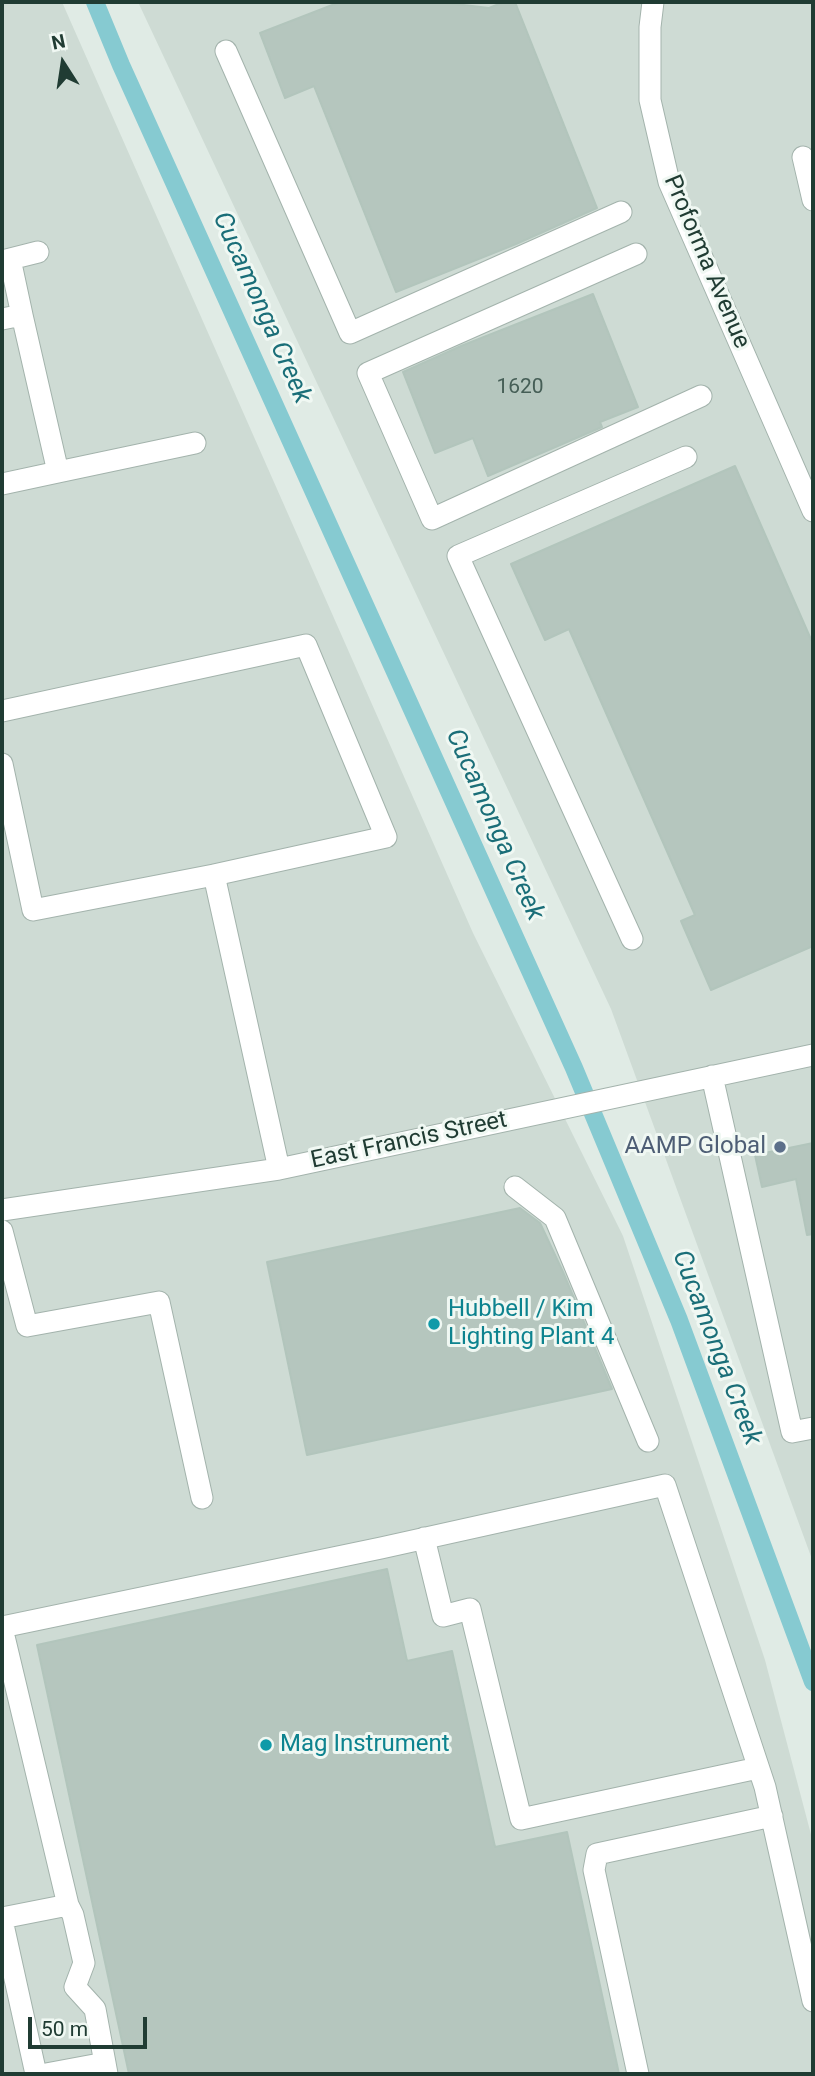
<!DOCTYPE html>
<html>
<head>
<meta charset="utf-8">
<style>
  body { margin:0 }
  #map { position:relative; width:815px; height:2076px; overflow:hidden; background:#e0ebe5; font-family:Roboto,sans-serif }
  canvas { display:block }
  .frame { position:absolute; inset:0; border:4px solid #203c33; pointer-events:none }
  .north { position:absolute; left:28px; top:28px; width:70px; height:70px; -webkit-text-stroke:5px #f0f8f3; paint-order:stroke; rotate:348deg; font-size:19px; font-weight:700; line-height:28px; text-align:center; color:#203c33 }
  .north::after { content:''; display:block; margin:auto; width:24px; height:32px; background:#203c33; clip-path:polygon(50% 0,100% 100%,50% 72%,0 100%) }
  .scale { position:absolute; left:28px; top:2017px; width:119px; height:32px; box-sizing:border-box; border:4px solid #203c33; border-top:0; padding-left:9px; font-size:21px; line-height:24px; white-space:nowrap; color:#203c33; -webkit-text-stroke:5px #f0f8f3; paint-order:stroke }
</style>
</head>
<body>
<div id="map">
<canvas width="815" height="2076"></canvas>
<div class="frame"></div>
<div class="north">N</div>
<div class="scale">50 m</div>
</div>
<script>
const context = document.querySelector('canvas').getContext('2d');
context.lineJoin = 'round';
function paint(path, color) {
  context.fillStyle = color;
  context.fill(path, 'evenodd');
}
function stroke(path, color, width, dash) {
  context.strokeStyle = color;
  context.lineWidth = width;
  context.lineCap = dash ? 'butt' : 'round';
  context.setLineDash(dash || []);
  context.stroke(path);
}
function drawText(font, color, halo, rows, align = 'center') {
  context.font = font + ' Roboto,sans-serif';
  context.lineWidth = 6;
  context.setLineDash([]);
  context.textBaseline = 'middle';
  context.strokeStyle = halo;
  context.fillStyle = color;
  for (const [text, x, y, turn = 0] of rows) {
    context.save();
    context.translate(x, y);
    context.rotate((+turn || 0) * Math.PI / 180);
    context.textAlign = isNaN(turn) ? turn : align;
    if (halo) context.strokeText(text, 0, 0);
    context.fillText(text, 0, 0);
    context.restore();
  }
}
const built = new Path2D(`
  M 2,2 L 62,2 L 473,933 L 623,1236 L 765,1660 L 813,1842 L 813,2074 L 2,2074 Z
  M 138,2 L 813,2 L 813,1562 L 611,1009 Z`);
const canal = new Path2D(`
  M 95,2 L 121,65 L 574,1068 L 679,1320 L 813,1682`);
const building = new Path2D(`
  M 340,2 L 438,2 L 489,8 L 504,2 L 515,2 L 597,208 L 516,244 L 396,292 L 314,86 L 285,98 L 260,33 Z
  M 593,294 L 638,407 L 600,422 L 602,427 L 488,476 L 473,438 L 435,453 L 403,372 L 461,346 Z
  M 735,466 L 813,644 L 813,946 L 711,990 L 681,921 L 695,915 L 569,629 L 545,640 L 511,564 Z
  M 813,1143 L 813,1234 L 807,1235 L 796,1179 L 762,1187 L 755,1155 Z
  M 520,1208 L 540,1223 L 563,1272 L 612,1389 L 307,1455 L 267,1262 Z
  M 387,1569 L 407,1661 L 452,1651 L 495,1847 L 567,1832 L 619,2074 L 129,2074 L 37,1645 Z`);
const minor = new Path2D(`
  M 653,2 L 650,27 L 650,100 L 669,182 L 813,511
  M 226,51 L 350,333 L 621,212
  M 803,157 L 813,200
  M 636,254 L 368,373 L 432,519 L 701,396
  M 2,261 L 38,252
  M 22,315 L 58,472 L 195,443
  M 2,319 L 22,315 L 10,259
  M 2,484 L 58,472
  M 2,711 L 306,645 L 386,837 L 214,875 L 33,910 L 2,764
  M 214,875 L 279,1169
  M 632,939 L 458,556 L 686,457
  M 712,1076 L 792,1432 L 813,1428
  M 515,1187 L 555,1218 L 648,1441
  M 2,1210 L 279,1169 L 813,1055
  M 2,1231 L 27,1326 L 159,1302 L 202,1498
  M 424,1538 L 443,1616 L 470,1609 L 521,1819 L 758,1768
  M 2,1627 L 381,1548 L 665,1485 L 765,1787 L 813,2001
  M 2,1628 L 68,1905 L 2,1918
  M 68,1905 L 73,1915 L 84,1963 L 75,1987 L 95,2009 L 105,2063
  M 2,1920 L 36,2074
  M 46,2074 L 105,2063 L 107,2074
  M 638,2074 L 594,1870 L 597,1854 L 772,1816`);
const markers = [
  [780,1147,7,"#5c6f8a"],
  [434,1324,7,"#0f9aa8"],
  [266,1745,7,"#0f9aa8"]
];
const numberNames = [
  ["1620",520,388]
];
const streetNames = [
  ["Proforma Avenue",706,262,67],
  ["East Francis Street",409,1141,-12]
];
const serviceNames = [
  ["AAMP Global",766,1147]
];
const cultureNames = [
  ["Hubbell / Kim",448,1310],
  ["Lighting Plant 4",448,1338],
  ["Mag Instrument",280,1745]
];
const waterNames = [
  ["Cucamonga Creek",261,308,66],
  ["Cucamonga Creek",494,825,66],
  ["Cucamonga Creek",716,1348,69]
];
paint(built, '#cedbd4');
stroke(canal, '#86cad1', 18);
paint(building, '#b5c6be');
stroke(building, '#b2c5bc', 2);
stroke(minor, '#a3b3ac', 23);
stroke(minor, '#fff', 21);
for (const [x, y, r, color] of markers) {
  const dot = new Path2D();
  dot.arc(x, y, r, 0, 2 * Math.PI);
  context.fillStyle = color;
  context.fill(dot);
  stroke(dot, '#f0f8f3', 2.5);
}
drawText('21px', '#455e56', null, numberNames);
drawText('24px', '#203c33', '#f0f8f3', streetNames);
drawText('24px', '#4e5e75', '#f0f8f3', serviceNames, 'right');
drawText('24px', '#0d838f', '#f0f8f3', cultureNames, 'left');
drawText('italic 26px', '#1a6e78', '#f0f8f3', waterNames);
</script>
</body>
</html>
